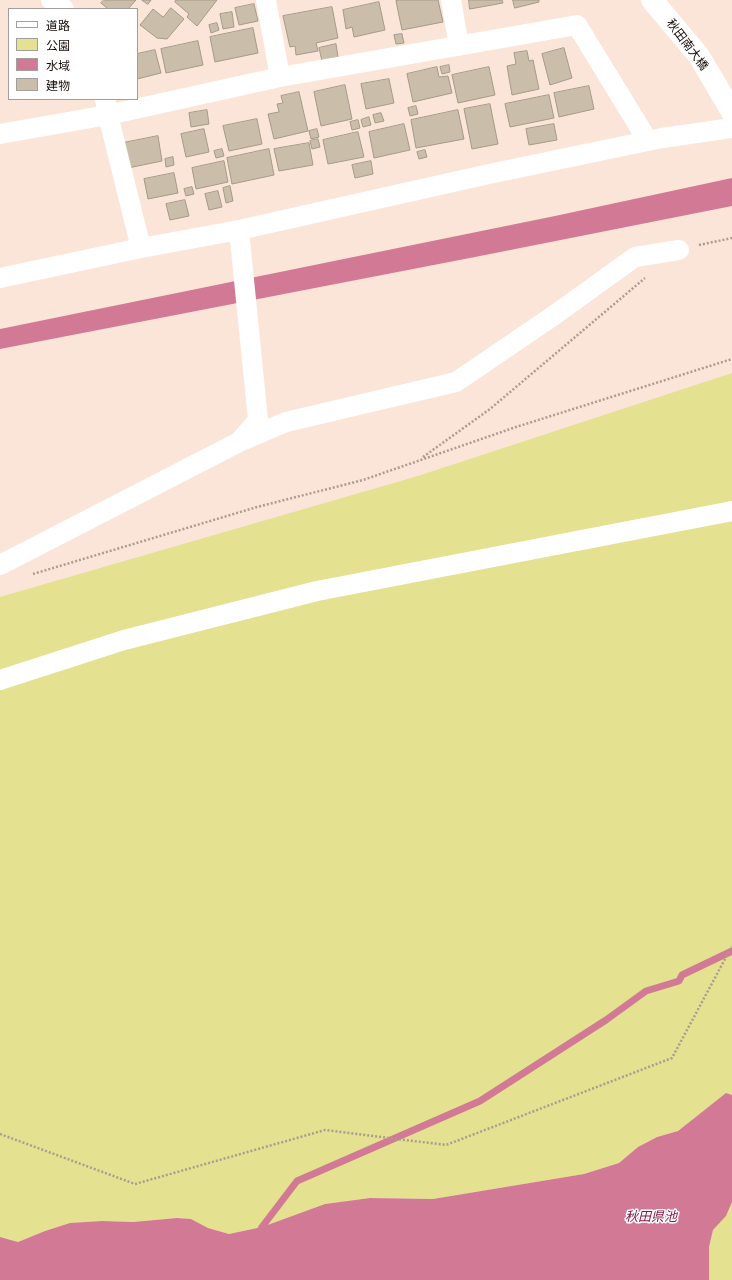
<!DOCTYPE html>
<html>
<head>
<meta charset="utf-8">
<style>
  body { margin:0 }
  #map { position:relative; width:732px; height:1280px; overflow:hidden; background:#fbe5d8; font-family:"Libre Baskerville","Noto Sans JP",serif }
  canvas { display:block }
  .legend { position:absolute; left:8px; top:8px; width:130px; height:92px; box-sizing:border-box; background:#fff; border:1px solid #a19e9c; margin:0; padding:5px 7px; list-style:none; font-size:12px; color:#130c08 }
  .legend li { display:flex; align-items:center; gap:8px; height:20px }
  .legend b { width:20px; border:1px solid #a19e9c }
</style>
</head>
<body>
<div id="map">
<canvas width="732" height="1280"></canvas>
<ul class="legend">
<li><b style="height:5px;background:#fff"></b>道路</li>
<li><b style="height:11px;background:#e4e190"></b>公園</li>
<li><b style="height:11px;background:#d27a95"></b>水域</li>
<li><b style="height:11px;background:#cabeaa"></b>建物</li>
</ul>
</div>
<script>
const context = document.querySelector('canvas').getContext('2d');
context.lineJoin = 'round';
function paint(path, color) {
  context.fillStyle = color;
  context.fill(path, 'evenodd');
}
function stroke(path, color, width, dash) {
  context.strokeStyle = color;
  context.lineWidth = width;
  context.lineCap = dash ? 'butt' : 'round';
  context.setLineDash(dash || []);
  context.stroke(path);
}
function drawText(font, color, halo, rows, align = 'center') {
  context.font = font + ' "Libre Baskerville","Noto Sans JP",serif';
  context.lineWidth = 3;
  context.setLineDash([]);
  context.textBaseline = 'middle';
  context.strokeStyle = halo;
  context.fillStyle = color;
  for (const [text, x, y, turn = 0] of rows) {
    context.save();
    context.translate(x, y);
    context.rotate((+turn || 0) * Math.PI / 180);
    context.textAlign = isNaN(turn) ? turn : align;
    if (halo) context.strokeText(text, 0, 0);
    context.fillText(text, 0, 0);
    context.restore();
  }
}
const green = new Path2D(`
  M 732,373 L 732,1095 L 726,1093 L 678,1131 L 657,1137 L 638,1147 L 619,1163 L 584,1174 L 433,1199 L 370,1198 L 325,1204 L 262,1227 L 229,1234 L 208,1228 L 191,1219 L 177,1218 L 133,1222 L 102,1221 L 70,1223 L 45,1231 L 18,1242 L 0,1237 L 0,597 L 418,476 Z
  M 732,1202 L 732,1280 L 709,1280 L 709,1247 L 713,1230 L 726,1216 Z`);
const water = new Path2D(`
  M 732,178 L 732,206 L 475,257 L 0,349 L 0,329 L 555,216 Z
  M 726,1093 L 732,1095 L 732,1202 L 726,1216 L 713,1230 L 709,1247 L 709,1280 L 0,1280 L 0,1237 L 18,1242 L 45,1231 L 70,1223 L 102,1221 L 133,1222 L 177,1218 L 191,1219 L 208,1228 L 229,1234 L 262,1227 L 325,1204 L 370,1198 L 433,1199 L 584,1174 L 619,1163 L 638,1147 L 657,1137 L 678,1131 Z`);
const stream = new Path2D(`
  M 258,1236 L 262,1227 L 297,1181 L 480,1101 L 606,1020 L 646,991 L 679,981 L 682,975 L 732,951`);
const building = new Path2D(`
  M 104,0 L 136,0 L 128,9 L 108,9 L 101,3 Z
  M 142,0 L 151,0 L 148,4 Z
  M 176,0 L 217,0 L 197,26 L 187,17 L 189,14 L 175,2 Z
  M 400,0 L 438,0 L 443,22 L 402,30 L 396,1 Z
  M 469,0 L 502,0 L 503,3 L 470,9 Z
  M 513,0 L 539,0 L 539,2 L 515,8 Z
  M 379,2 L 385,30 L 354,37 L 352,27 L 346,29 L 343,10 Z
  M 254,4 L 258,21 L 239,25 L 235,8 Z
  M 332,7 L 338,38 L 316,43 L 318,51 L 296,55 L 295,46 L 290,47 L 283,16 Z
  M 171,8 L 184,19 L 167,39 L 157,38 L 140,25 L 153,9 L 163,17 Z
  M 232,12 L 234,27 L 223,29 L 220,14 Z
  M 217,23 L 219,30 L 211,33 L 209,25 Z
  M 253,28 L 258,53 L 215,62 L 210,37 Z
  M 402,34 L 404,43 L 396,44 L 394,35 Z
  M 198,41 L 203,65 L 166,73 L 161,49 Z
  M 336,44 L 338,57 L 322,61 L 319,48 Z
  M 564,48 L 572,78 L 550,85 L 542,54 Z
  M 155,50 L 161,73 L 137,79 L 137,54 Z
  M 527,51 L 529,61 L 533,60 L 539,89 L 512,95 L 507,66 L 516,64 L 514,53 Z
  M 449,65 L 450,72 L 442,74 L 440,67 Z
  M 437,67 L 439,77 L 448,76 L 452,93 L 413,102 L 407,74 Z
  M 489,67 L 495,95 L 458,103 L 452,75 Z
  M 389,79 L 394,103 L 366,109 L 361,84 Z
  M 345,85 L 352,119 L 321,126 L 314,92 Z
  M 589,86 L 594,109 L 559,117 L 554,93 Z
  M 299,92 L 308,131 L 274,139 L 268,114 L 279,112 L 277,104 L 283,103 L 281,96 Z
  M 549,95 L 554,118 L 510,127 L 505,104 Z
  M 490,104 L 498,144 L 472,149 L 464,109 Z
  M 416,106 L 418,114 L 410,116 L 408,108 Z
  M 207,110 L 209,124 L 191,127 L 189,113 Z
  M 458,110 L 464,139 L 416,148 L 411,120 Z
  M 381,113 L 384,121 L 375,123 L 373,115 Z
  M 369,117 L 371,125 L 363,127 L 361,120 Z
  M 257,119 L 262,144 L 229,151 L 223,126 Z
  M 358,120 L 360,128 L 352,130 L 350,122 Z
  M 404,124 L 410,150 L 374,158 L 369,132 Z
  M 554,124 L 557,140 L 529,145 L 526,129 Z
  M 204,129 L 209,152 L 186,157 L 181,134 Z
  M 317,129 L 319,137 L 311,139 L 309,131 Z
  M 358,132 L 364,157 L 328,164 L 323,140 Z
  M 158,136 L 162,161 L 128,168 L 123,143 Z
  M 318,139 L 320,147 L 312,149 L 310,141 Z
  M 309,143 L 313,165 L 279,171 L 274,149 Z
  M 222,149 L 224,156 L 216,158 L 214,151 Z
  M 269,149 L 274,175 L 232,184 L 227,158 Z
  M 425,150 L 427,157 L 419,159 L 417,152 Z
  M 173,157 L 174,165 L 166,167 L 165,159 Z
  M 224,161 L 228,182 L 196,189 L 192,168 Z
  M 371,161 L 373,174 L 355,178 L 352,165 Z
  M 174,173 L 178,193 L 148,199 L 144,179 Z
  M 230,186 L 233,201 L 226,203 L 223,188 Z
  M 192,187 L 194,194 L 186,196 L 184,189 Z
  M 218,191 L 222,207 L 209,210 L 205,194 Z
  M 185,200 L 189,216 L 170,220 L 166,204 Z`);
const path = new Path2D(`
  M 699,245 L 732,238
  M 423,457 L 490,409 L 645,278
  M 33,574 L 257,507 L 363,480 L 516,427 L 732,359
  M 0,1134 L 135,1184 L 325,1130 L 446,1145 L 672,1058 L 732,946`);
const street = new Path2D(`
  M 51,0 L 64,9
  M 266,0 L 280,77
  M 451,0 L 459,46
  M 105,99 L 108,115 L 141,248
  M 0,134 L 108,115 L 280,77 L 577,25 L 648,141
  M 0,278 L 141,248 L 239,230 L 489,174 L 662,138 L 732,128
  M 239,442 L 286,422 L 456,382 L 553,316 L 635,257 L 679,250
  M 0,565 L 239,442 L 258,420 L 239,230
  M 0,680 L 124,640 L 317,591 L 732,511`);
const secondary = new Path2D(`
  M 652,0 L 699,56 L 732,112`);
const streetNames = [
  ["秋田南大橋",687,45,53]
];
const waterNames = [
  ["秋田県池",651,1217]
];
paint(green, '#e4e190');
paint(water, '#d27a95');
stroke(stream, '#d27a95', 7);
paint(building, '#cabeaa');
stroke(building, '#a59a87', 1);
stroke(path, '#ac9b91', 2.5, [2, 2]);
stroke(street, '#fff', 20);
stroke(secondary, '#fff', 22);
drawText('12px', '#130c08', '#fff', streetNames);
drawText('italic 13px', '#811845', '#fff', waterNames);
</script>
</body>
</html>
